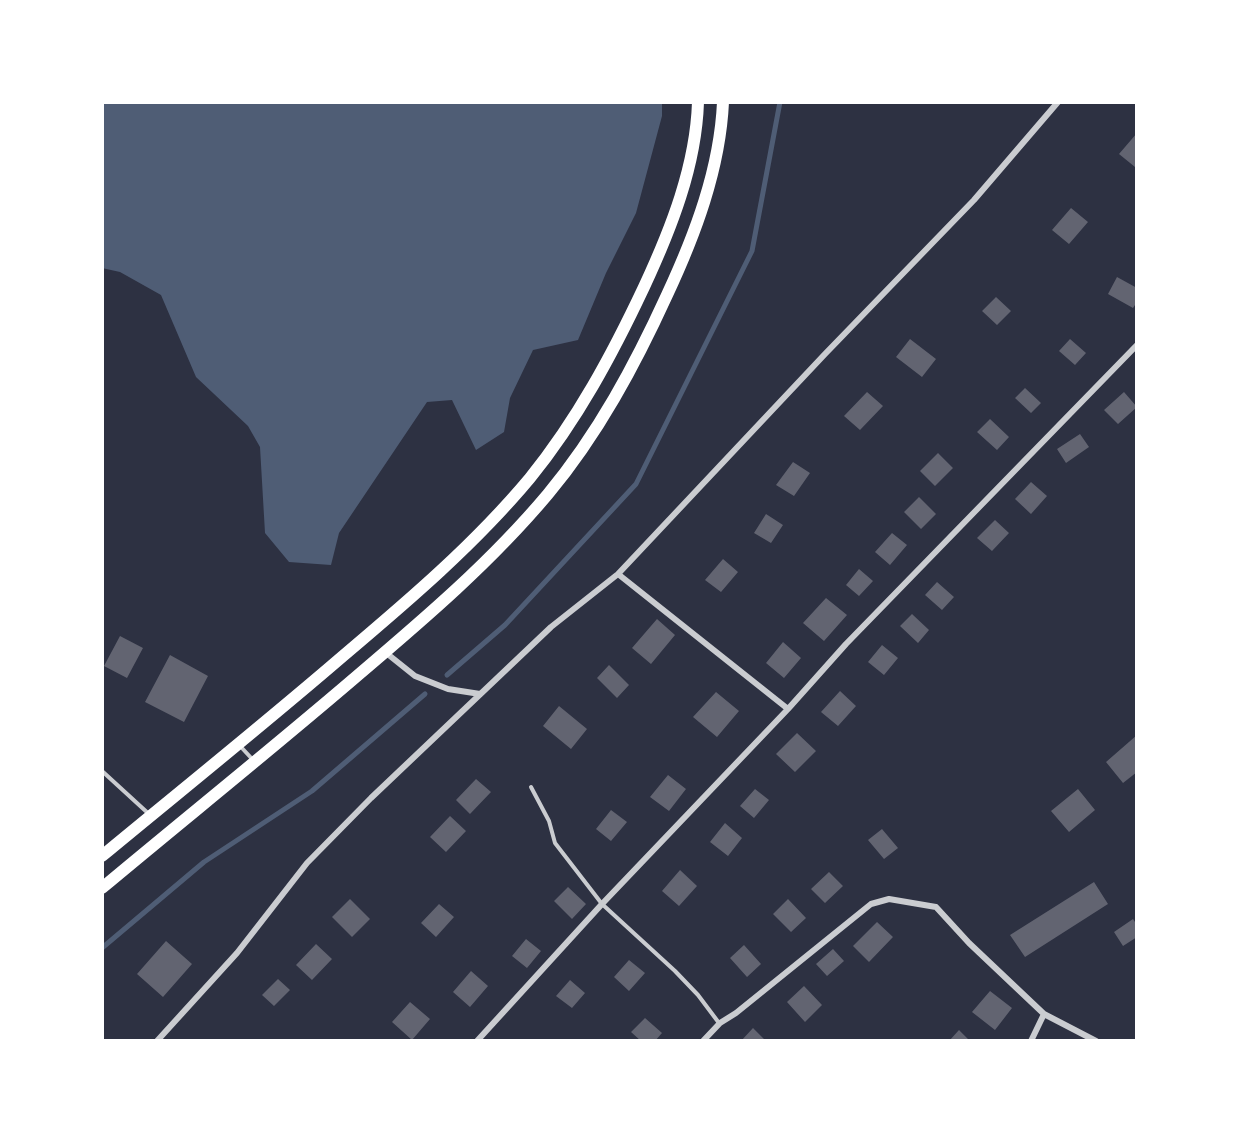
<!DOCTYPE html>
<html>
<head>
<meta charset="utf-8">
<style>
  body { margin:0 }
  #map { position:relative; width:1239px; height:1143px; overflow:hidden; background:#2d3142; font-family:"PT Serif",serif }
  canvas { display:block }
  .frame { position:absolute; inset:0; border:104px solid #fff; pointer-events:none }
</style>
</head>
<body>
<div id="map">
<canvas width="1239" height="1143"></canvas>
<div class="frame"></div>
</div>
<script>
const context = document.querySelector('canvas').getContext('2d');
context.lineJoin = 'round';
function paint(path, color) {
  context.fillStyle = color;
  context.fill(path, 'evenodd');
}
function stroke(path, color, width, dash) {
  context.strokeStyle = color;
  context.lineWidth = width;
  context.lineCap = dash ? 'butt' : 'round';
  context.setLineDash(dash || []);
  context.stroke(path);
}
const water = new Path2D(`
  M 102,102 L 662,102 L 662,116 L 636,213 L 606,273 L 578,340 L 533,350 L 510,398 L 504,432 L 476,450 L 452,400 L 427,402 L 339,533 L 331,565 L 289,562 L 265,533 L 260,447 L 248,426 L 196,377 L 161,295 L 120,272 L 102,268 Z`);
const stream = new Path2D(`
  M 447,675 L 505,625 L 636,484 L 752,251 L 780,102
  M 102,948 L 204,862 L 312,791 L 425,694`);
const building = new Path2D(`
  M 1137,133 L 1137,165 L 1135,167 L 1119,154 Z
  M 1071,208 L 1088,222 L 1069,244 L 1052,230 Z
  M 1117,277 L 1137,288 L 1137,302 L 1133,308 L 1108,294 Z
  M 996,297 L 1011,311 L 997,325 L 982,311 Z
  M 910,339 L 936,359 L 922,377 L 896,357 Z
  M 1070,339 L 1086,353 L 1075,365 L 1059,351 Z
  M 1025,388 L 1041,403 L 1031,413 L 1015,398 Z
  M 867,392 L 883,406 L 860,430 L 844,416 Z
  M 1124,392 L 1137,407 L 1118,424 L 1104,410 Z
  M 990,419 L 1009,437 L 997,450 L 977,432 Z
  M 1080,434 L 1089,447 L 1066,463 L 1057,449 Z
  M 938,453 L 953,468 L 935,486 L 920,471 Z
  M 793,462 L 810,473 L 794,496 L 776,485 Z
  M 1031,482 L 1047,496 L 1031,514 L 1015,499 Z
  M 919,497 L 936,514 L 921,529 L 904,512 Z
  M 766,514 L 783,525 L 771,543 L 754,533 Z
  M 995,520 L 1009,533 L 992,551 L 977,538 Z
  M 892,533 L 907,545 L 890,565 L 875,552 Z
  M 723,559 L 738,572 L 721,592 L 705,580 Z
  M 859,569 L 873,581 L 859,596 L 846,585 Z
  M 937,582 L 954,597 L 942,610 L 925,595 Z
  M 826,598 L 847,615 L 824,641 L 803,623 Z
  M 912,614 L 929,630 L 918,643 L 900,626 Z
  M 657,619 L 675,635 L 651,664 L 632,648 Z
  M 120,636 L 143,648 L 127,678 L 104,666 Z
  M 783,642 L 801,658 L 784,678 L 766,663 Z
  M 882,645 L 898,658 L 884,675 L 868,662 Z
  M 170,655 L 208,676 L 184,722 L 145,702 Z
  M 609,665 L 629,685 L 617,698 L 597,678 Z
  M 840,691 L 856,706 L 838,726 L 821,712 Z
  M 716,692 L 739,711 L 717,737 L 693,717 Z
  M 559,706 L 587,729 L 571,749 L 543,726 Z
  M 797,733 L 816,751 L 795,772 L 776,754 Z
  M 1137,735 L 1137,772 L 1123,783 L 1106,762 Z
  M 668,775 L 686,789 L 669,811 L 650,797 Z
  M 476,779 L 491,792 L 470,814 L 456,800 Z
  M 755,789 L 769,800 L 754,818 L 740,806 Z
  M 1078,789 L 1095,810 L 1069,832 L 1051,811 Z
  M 611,810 L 627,822 L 611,841 L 596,829 Z
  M 450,816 L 466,831 L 446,852 L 430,837 Z
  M 725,823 L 742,838 L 728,856 L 710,842 Z
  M 882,829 L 898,848 L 884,859 L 868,840 Z
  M 680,870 L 697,886 L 679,906 L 662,891 Z
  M 829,872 L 843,886 L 825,903 L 811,889 Z
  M 1094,882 L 1108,904 L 1025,957 L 1010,935 Z
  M 568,887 L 586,904 L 572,919 L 554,901 Z
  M 350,899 L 370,919 L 352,937 L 332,917 Z
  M 788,899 L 806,918 L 791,932 L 773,914 Z
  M 439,904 L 454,917 L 436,937 L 421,923 Z
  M 1133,919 L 1137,925 L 1137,937 L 1123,946 L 1114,932 Z
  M 877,922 L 893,937 L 869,962 L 853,946 Z
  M 526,939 L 541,951 L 527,968 L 512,956 Z
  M 166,941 L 192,964 L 163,997 L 137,974 Z
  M 316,944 L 332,959 L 312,980 L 296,965 Z
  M 744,945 L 761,964 L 747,977 L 730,958 Z
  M 833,949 L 844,961 L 827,976 L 816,964 Z
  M 629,960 L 645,973 L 629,991 L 614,977 Z
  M 471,971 L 488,986 L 470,1007 L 453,992 Z
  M 278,979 L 290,990 L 274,1006 L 262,995 Z
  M 570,980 L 585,993 L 572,1008 L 556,996 Z
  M 804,986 L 822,1005 L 805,1022 L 787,1002 Z
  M 990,991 L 1012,1008 L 995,1030 L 972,1012 Z
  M 410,1002 L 430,1019 L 412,1040 L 392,1022 Z
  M 645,1018 L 662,1033 L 655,1041 L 641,1041 L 631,1032 Z
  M 753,1028 L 766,1041 L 741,1041 Z
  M 959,1030 L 970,1041 L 949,1041 Z`);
const service = new Path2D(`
  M 241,747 L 254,761
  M 102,771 L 150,815
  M 531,787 L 549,821 L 555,843 L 602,904 L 675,971 L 698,995 L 719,1023`);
const minor = new Path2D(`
  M 618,574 L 788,709
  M 385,652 L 415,676 L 448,689 L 480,694
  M 157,1041 L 237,953 L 307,863 L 371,798 L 551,627 L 618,574 L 825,354 L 974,200 L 1058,102
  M 477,1041 L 602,904 L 788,709 L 846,644 L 1137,345
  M 703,1041 L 720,1023 L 736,1013 L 871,904 L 889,899 L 936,907 L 969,943 L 1044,1014 L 1096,1041
  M 1031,1041 L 1044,1014`);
const primary = new Path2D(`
  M 102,856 C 183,789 264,724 343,656 C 408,601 475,544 530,478 C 577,420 612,355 644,287 C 671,229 696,166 698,102
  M 102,888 C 187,817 273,748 357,676 C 424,619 491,562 548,494 C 598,434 635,365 667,295 C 695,235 720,169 723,102`);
paint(water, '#4f5d75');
stroke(stream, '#4f5d75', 5);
paint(building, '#626471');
stroke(service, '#caccd0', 4);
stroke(minor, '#caccd0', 6);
stroke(primary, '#fff', 12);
</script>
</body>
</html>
